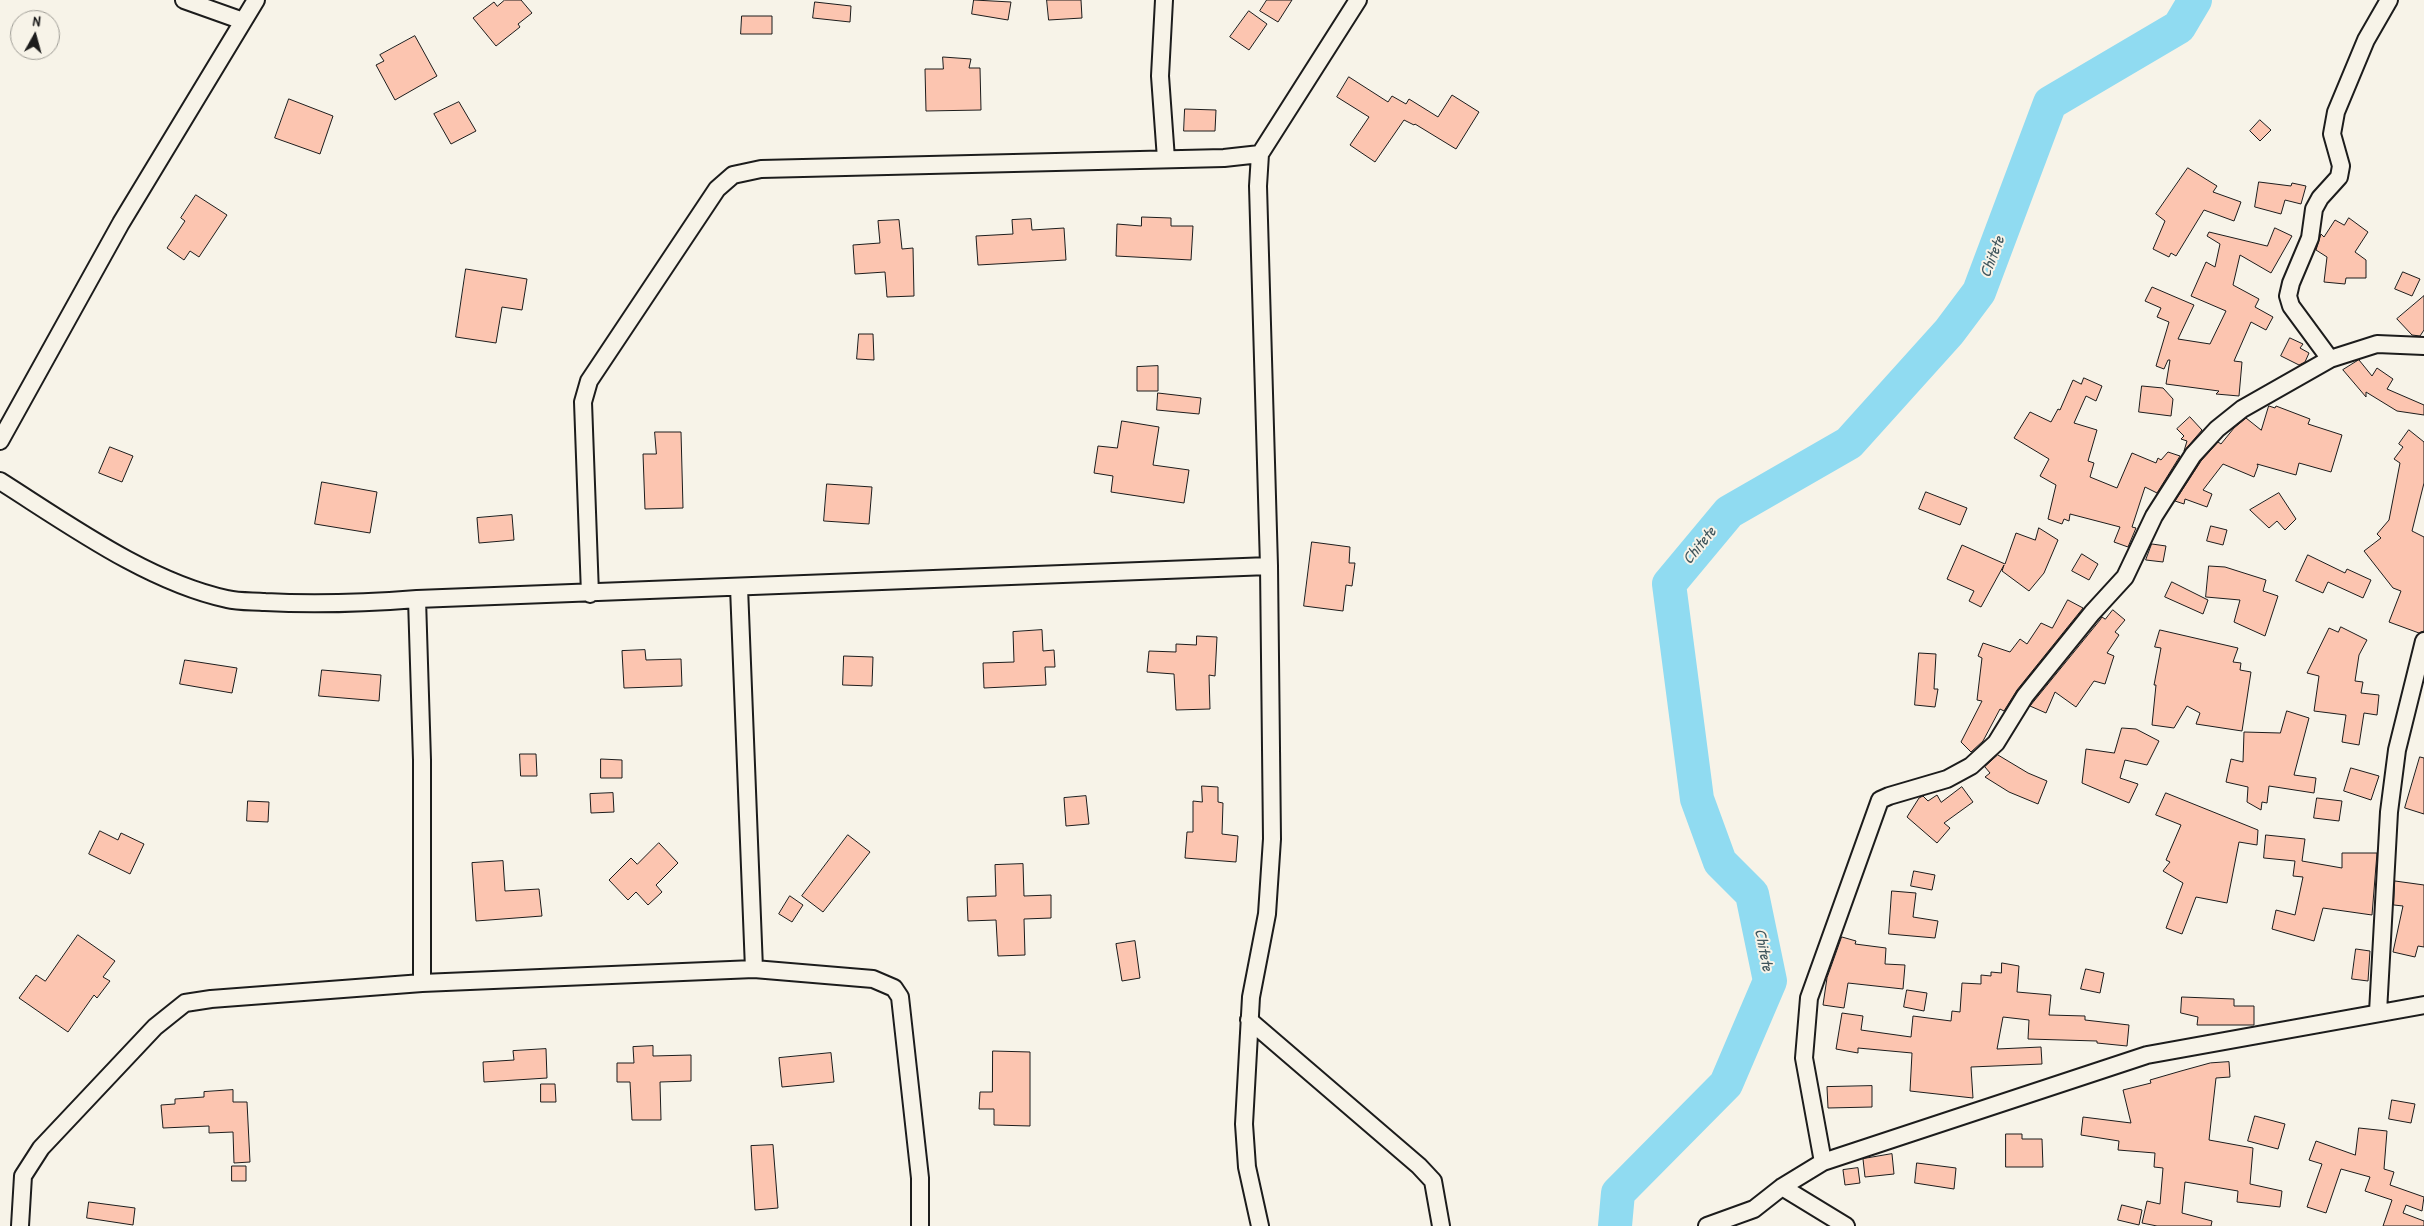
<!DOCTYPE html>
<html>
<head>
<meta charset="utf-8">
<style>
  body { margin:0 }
  #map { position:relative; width:2424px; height:1226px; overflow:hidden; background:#f7f3e8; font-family:"Patrick Hand",sans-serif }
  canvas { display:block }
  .north { position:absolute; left:10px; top:10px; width:50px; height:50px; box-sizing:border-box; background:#f7f3e8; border:1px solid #9f9d96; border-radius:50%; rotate:7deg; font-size:14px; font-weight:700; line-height:20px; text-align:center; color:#1c1c1c }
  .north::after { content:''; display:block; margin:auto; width:18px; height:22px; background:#1c1c1c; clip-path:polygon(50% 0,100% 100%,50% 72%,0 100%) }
</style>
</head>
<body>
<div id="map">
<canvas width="2424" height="1226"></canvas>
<div class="north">N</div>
</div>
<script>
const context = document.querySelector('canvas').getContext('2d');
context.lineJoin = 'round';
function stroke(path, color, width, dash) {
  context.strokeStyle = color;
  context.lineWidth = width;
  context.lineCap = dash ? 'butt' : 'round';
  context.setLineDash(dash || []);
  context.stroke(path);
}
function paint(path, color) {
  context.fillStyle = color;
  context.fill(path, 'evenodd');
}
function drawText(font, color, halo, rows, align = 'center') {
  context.font = font + ' "Patrick Hand",sans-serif';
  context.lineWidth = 4;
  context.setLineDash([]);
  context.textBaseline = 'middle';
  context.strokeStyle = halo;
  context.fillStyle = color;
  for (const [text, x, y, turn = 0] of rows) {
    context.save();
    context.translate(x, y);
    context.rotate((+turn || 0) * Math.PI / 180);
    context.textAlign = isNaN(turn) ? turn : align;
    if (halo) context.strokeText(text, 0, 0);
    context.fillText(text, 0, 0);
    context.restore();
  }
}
const river = new Path2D(`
  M 1615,1226 L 1618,1193 L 1726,1084 L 1770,981 L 1752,894 L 1720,862 L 1697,799 L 1669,584 L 1729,512 L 1849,443 L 1949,332 L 1979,292 L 2050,103 L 2179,27 L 2195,0`);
const building = new Path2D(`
  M 505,0 L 521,0 L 532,13 L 518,24 L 520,27 L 496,46 L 473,18 L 494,2 L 497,6 Z
  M 974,0 L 1011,2 L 1008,20 L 972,14 Z
  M 1047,0 L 1081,0 L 1082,18 L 1049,20 Z
  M 1267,0 L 1292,0 L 1278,22 L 1260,11 Z
  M 815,2 L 851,6 L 850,22 L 813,18 Z
  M 1249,11 L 1267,24 L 1249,50 L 1230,37 Z
  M 742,16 L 772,16 L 772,34 L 741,34 Z
  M 415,36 L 437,76 L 395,100 L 376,65 L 384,61 L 380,55 Z
  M 943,57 L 971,59 L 969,68 L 980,68 L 981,110 L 926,111 L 925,69 L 943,69 Z
  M 1349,77 L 1388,102 L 1392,96 L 1406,104 L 1409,99 L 1438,117 L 1452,95 L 1479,112 L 1456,149 L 1415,124 L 1414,125 L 1404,120 L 1375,162 L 1350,145 L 1369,117 L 1337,97 Z
  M 289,99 L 333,116 L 320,154 L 275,138 Z
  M 459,102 L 476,131 L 451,144 L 434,114 Z
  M 1185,109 L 1216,110 L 1215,131 L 1184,131 Z
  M 2260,120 L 2271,130 L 2260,141 L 2250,131 Z
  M 2188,168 L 2217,186 L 2213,192 L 2241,202 L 2234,221 L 2204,210 L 2176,256 L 2171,253 L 2169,257 L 2153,249 L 2165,221 L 2156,214 Z
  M 2259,182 L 2291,186 L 2292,183 L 2306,186 L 2301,204 L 2285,200 L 2281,214 L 2255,207 Z
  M 196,195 L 227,215 L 199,257 L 190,251 L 184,260 L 167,248 L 185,221 L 181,218 Z
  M 1142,217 L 1171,218 L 1171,226 L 1193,226 L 1191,260 L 1116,256 L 1117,224 L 1141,226 Z
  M 2349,218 L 2368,232 L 2355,252 L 2366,260 L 2366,278 L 2346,278 L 2345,284 L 2324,282 L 2327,257 L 2316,250 L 2321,234 L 2324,237 L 2335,220 L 2344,225 Z
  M 1031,219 L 1032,230 L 1064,228 L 1066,260 L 978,265 L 976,236 L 1013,234 L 1012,220 Z
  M 899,220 L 902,249 L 913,248 L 914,296 L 887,297 L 885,272 L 855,274 L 853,245 L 880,243 L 878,221 Z
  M 2275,228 L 2292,236 L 2271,273 L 2240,255 L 2233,285 L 2259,299 L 2255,307 L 2273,317 L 2266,330 L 2251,322 L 2234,361 L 2242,362 L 2239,396 L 2216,394 L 2219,391 L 2166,384 L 2170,360 L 2168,360 L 2164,369 L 2156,366 L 2169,322 L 2157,317 L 2161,308 L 2145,301 L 2152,287 L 2194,305 L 2178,339 L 2210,344 L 2226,311 L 2191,296 L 2206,262 L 2215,267 L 2220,244 L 2207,236 L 2209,232 L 2267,246 Z
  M 466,269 L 527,279 L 522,310 L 502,307 L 496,343 L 456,337 Z
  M 2403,272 L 2420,279 L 2412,296 L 2395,289 Z
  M 2424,296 L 2424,330 L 2420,336 L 2412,335 L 2397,319 Z
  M 859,334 L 873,334 L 874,360 L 857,359 Z
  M 2290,338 L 2303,344 L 2300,348 L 2309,353 L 2305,362 L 2299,365 L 2281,356 Z
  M 2359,360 L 2372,376 L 2377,368 L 2393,379 L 2387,389 L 2424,405 L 2424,415 L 2397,411 L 2366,392 L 2366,397 L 2343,370 Z
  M 1158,366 L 1158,391 L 1137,391 L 1137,367 Z
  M 2084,378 L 2102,386 L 2096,401 L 2086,396 L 2074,423 L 2097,430 L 2088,461 L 2094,463 L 2090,477 L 2117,488 L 2132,453 L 2156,463 L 2158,458 L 2161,460 L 2168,452 L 2180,456 L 2157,493 L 2145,487 L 2132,527 L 2136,528 L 2128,547 L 2114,542 L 2120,527 L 2070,514 L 2069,521 L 2064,519 L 2062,524 L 2048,519 L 2056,485 L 2040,476 L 2049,459 L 2014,438 L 2030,412 L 2051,422 L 2058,409 L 2060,410 L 2073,380 L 2081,384 Z
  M 2142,386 L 2163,388 L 2173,399 L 2171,416 L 2139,412 Z
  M 1158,393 L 1201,398 L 1199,414 L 1157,410 Z
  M 2269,406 L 2275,408 L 2276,406 L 2310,419 L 2308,424 L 2342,435 L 2331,472 L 2299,463 L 2296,475 L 2257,464 L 2258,466 L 2254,477 L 2223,464 L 2203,490 L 2212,494 L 2207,507 L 2185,499 L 2184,504 L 2175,501 L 2201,461 L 2218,442 L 2221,444 L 2234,428 L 2246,418 L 2261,430 Z
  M 2190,417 L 2202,430 L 2184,451 L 2187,441 L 2181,439 L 2184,436 L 2177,429 Z
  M 1122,421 L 1159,427 L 1153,465 L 1189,470 L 1184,503 L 1111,492 L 1113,476 L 1094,473 L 1098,446 L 1117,448 Z
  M 2409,430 L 2424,442 L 2424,483 L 2412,531 L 2424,537 L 2424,631 L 2419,633 L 2389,622 L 2401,591 L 2393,588 L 2364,551 L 2381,538 L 2377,534 L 2389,520 L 2400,463 L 2394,459 L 2403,447 L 2399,444 Z
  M 655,432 L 681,432 L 683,508 L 645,509 L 643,454 L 656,454 Z
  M 110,447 L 133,456 L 122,482 L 99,473 Z
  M 322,482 L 377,492 L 370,533 L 315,524 Z
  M 827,484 L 872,487 L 869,524 L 824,521 Z
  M 1926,492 L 1967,508 L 1960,525 L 1919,509 Z
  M 2279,493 L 2296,519 L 2285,530 L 2277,521 L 2269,528 L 2250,510 Z
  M 512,515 L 514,540 L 479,543 L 477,518 Z
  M 2211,526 L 2227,530 L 2223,545 L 2207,541 Z
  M 2039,528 L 2058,540 L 2044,573 L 2029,591 L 2002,571 L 2004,565 L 1981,607 L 1969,601 L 1974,591 L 1947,579 L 1962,545 L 2005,564 L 2016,533 L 2035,540 Z
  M 1312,542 L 1350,547 L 1349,563 L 1355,563 L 1352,586 L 1346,585 L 1343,611 L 1304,606 Z
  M 2152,544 L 2166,546 L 2163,562 L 2146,560 Z
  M 2082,554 L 2098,564 L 2089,580 L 2072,571 Z
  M 2308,555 L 2345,573 L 2347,569 L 2371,580 L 2363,598 L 2328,582 L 2323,593 L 2296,581 Z
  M 2209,566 L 2225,567 L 2266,580 L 2263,591 L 2278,596 L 2265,636 L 2234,622 L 2240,600 L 2206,597 Z
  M 2172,582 L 2208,600 L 2203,614 L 2165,597 Z
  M 2068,600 L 2083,608 L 2017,690 L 2004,711 L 2000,709 L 1983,741 L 1971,752 L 1961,742 L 1982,701 L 1977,700 L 1982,658 L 1978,656 L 1983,643 L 2010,652 L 2020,639 L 2027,644 L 2041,623 L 2052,628 Z
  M 2113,610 L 2125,620 L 2115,632 L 2119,635 L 2107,653 L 2114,656 L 2105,684 L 2094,681 L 2076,707 L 2055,692 L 2046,713 L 2030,706 L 2100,620 L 2102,617 L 2105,619 Z
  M 2341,627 L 2367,640 L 2359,655 L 2355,681 L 2363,682 L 2361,693 L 2379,695 L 2377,715 L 2364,713 L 2359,745 L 2342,742 L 2346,715 L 2314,711 L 2319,676 L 2307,673 L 2329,628 L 2338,632 Z
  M 1042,630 L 1043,651 L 1054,650 L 1055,667 L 1045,667 L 1046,685 L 984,688 L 983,663 L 1014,662 L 1013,632 Z
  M 2160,630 L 2238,648 L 2233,662 L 2241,663 L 2240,670 L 2251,672 L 2242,731 L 2196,724 L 2200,713 L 2187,706 L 2174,728 L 2152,725 L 2156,685 L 2154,685 L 2161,648 L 2155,647 Z
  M 1197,636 L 1217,637 L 1215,676 L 1209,675 L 1210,709 L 1176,710 L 1174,674 L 1147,672 L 1149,651 L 1176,652 L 1176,644 L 1196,645 Z
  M 645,650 L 646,660 L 681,659 L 682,686 L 624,688 L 622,651 Z
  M 1919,653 L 1936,654 L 1934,689 L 1938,689 L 1935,707 L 1915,705 Z
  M 844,656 L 873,657 L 872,686 L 843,685 Z
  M 185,660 L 237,668 L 232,693 L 180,684 Z
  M 322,670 L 381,675 L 379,701 L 319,696 Z
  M 2287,711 L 2309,718 L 2294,775 L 2316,778 L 2314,793 L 2269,786 L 2267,803 L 2262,802 L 2261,810 L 2247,802 L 2248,787 L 2226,782 L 2231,759 L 2243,762 L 2244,732 L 2280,733 Z
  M 2122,728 L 2136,729 L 2159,741 L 2147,765 L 2125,760 L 2120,778 L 2138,784 L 2129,803 L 2082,783 L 2086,749 L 2114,753 Z
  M 520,754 L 536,754 L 537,776 L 521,776 Z
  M 1998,755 L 2028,773 L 2047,781 L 2038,804 L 2009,792 L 1985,777 L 1990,773 L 1985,767 Z
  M 2420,757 L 2424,758 L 2424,814 L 2405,808 Z
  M 601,759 L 622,760 L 622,778 L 601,778 Z
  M 2351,768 L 2379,776 L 2371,800 L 2344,791 Z
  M 1202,786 L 1218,787 L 1218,802 L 1223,803 L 1222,834 L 1238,836 L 1236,862 L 1185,858 L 1187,832 L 1193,832 L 1193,801 L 1202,802 Z
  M 1962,787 L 1973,802 L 1944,823 L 1950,828 L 1937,843 L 1907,817 L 1919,798 L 1923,796 L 1928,801 L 1937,795 L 1941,802 Z
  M 613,793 L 614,812 L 591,813 L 590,794 Z
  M 2166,793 L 2258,830 L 2257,845 L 2239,842 L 2227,903 L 2196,897 L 2182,934 L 2166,928 L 2183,883 L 2163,871 L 2170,862 L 2166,860 L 2181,825 L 2156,815 Z
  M 1086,796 L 1089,824 L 1066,826 L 1064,798 Z
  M 2317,798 L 2342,801 L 2339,821 L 2314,818 Z
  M 248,801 L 269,802 L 268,822 L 247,821 Z
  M 100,831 L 118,840 L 121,833 L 144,844 L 130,874 L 89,854 Z
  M 848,835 L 870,852 L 823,912 L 802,896 Z
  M 2266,835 L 2305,839 L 2302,861 L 2342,868 L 2342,853 L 2377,853 L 2372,915 L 2323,908 L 2314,941 L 2272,929 L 2276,910 L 2295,915 L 2303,877 L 2293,876 L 2295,861 L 2264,858 Z
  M 659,843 L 678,863 L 656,885 L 662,892 L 648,905 L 636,892 L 628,900 L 609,880 L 631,858 L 637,864 Z
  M 503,861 L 505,891 L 539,889 L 542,916 L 476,921 L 472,863 Z
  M 1023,864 L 1024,896 L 1051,895 L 1051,918 L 1024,919 L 1025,955 L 998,956 L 996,920 L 968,921 L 967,897 L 996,896 L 995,865 Z
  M 1914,871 L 1935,875 L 1932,890 L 1911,886 Z
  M 2395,881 L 2424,885 L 2424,947 L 2418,946 L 2415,957 L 2393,952 L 2403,906 L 2394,905 Z
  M 1892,891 L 1916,893 L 1913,917 L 1938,921 L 1935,938 L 1889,934 Z
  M 790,896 L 803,905 L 792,922 L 779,914 Z
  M 78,935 L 115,961 L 103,977 L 110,981 L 97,998 L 94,995 L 68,1032 L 19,998 L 36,975 L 45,981 Z
  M 1842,937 L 1856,941 L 1855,944 L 1886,948 L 1885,964 L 1905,965 L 1903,989 L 1848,983 L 1844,1008 L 1823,1005 L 1827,978 Z
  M 1135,941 L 1140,978 L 1122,981 L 1116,944 Z
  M 2356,949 L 2370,951 L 2368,981 L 2352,979 Z
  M 2002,963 L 2019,966 L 2017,992 L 2051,995 L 2049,1015 L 2085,1016 L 2085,1020 L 2129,1025 L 2127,1046 L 2097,1043 L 2097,1041 L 2028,1039 L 2029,1020 L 2003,1017 L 1997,1049 L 2041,1047 L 2042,1064 L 1971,1067 L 1973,1098 L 1910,1091 L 1912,1053 L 1858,1048 L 1858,1053 L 1836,1049 L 1842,1013 L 1863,1016 L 1861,1030 L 1911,1037 L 1913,1016 L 1951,1021 L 1952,1011 L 1960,1012 L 1962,983 L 1981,984 L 1981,975 L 1991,976 L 1991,972 L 2001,973 Z
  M 2086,969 L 2104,973 L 2100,993 L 2081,989 Z
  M 1907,990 L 1927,993 L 1924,1011 L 1904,1007 Z
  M 2182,997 L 2234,999 L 2234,1006 L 2254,1006 L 2254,1025 L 2197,1025 L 2198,1017 L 2181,1013 Z
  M 653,1046 L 653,1056 L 691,1055 L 691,1081 L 660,1082 L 661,1120 L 632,1120 L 630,1082 L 617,1082 L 617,1063 L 634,1063 L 633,1047 Z
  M 546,1049 L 547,1078 L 484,1082 L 483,1062 L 514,1060 L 513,1051 Z
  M 993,1051 L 1030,1052 L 1030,1126 L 994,1125 L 994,1109 L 979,1109 L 980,1092 L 992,1092 Z
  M 831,1053 L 834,1082 L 782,1087 L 779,1058 Z
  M 2229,1062 L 2230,1077 L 2216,1078 L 2209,1140 L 2253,1148 L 2250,1184 L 2282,1191 L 2280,1207 L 2237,1202 L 2238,1191 L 2185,1182 L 2182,1213 L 2212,1221 L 2211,1226 L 2157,1226 L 2142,1223 L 2147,1201 L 2160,1204 L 2163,1168 L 2154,1167 L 2155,1153 L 2118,1150 L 2119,1141 L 2081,1135 L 2083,1117 L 2131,1123 L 2123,1090 L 2151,1083 L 2150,1080 L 2181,1071 L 2210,1063 Z
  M 541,1084 L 555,1084 L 556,1102 L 541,1102 Z
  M 1872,1086 L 1872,1107 L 1828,1108 L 1827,1087 Z
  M 233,1090 L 233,1102 L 247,1102 L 250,1162 L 234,1163 L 233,1132 L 209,1133 L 209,1126 L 163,1128 L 161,1105 L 175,1104 L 175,1099 L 204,1097 L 204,1092 Z
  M 2392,1100 L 2415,1104 L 2411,1123 L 2389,1119 Z
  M 2255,1116 L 2285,1124 L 2278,1149 L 2248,1141 Z
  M 2359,1128 L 2387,1131 L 2384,1169 L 2394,1172 L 2390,1185 L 2424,1197 L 2422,1211 L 2406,1205 L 2403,1213 L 2424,1221 L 2424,1226 L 2383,1226 L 2392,1200 L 2365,1191 L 2370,1177 L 2341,1169 L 2326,1213 L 2307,1207 L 2322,1164 L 2309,1160 L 2316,1141 L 2355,1155 Z
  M 2006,1134 L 2022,1134 L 2022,1139 L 2042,1139 L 2043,1167 L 2006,1167 Z
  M 773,1145 L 778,1208 L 755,1210 L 751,1146 Z
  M 1892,1154 L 1894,1174 L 1865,1177 L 1863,1159 Z
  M 1917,1163 L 1956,1168 L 1954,1189 L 1915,1183 Z
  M 232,1166 L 246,1166 L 246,1181 L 232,1181 Z
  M 1858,1168 L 1860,1183 L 1845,1185 L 1843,1170 Z
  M 89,1202 L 135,1208 L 133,1225 L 87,1218 Z
  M 2122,1205 L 2142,1210 L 2139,1225 L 2118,1220 Z`);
const street = new Path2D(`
  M 184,0 L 243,21
  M 1164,0 L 1160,76 L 1166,159
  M 1260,154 L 1358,0
  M 2330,359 L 2291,306 L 2288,296 L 2291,283 L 2310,238 L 2314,209 L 2320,198 L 2339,177 L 2341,166 L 2332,134 L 2336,112 L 2366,40 L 2389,0
  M 0,441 L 121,223 L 256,0
  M 0,481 C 68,524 148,582 227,599 C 239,602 253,601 265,602 C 316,605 366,603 417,599 L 1269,566
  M 739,587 L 754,969
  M 590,594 L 583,402 L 589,381 L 717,189 L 733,175 L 761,169 L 1224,158 L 1260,154 L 1258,186 L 1269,566 L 1272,839 L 1267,914 L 1251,997 L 1244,1124 L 1247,1167 L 1260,1226
  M 417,599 L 422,760 L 422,983
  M 2378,1012 L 2389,812 L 2397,750 L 2424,641
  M 1249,1020 L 1419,1166 L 1433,1181 L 1441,1226
  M 1823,1162 L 1804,1058 L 1809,998 L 1880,800 L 1889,796 L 1947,779 L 1971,766 L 1996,743 L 2025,696 L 2092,613 L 2125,577 L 2154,516 L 2193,455 L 2217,429 L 2242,409 L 2330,359 L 2377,344 L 2424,346
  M 1782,1187 L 1846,1226
  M 20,1226 L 23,1176 L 41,1148 L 155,1027 L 185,1003 L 211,999 L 422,983 L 754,969 L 873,979 L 894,988 L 900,997 L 920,1178 L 920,1226
  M 1707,1226 L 1754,1209 L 1782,1187 L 1823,1162 L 2147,1055 L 2424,1005`);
const waterNames = [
  ["Chitete",1993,257,-69],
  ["Chitete",1700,546,-51],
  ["Chitete",1763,950,79]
];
stroke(river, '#90dbf1', 34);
paint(building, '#fcc5b0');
stroke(building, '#1c1c1c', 1);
stroke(street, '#1c1c1c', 20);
stroke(street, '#f7f3e8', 16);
drawText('italic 16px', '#3f555c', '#f7f3e8', waterNames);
</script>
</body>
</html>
